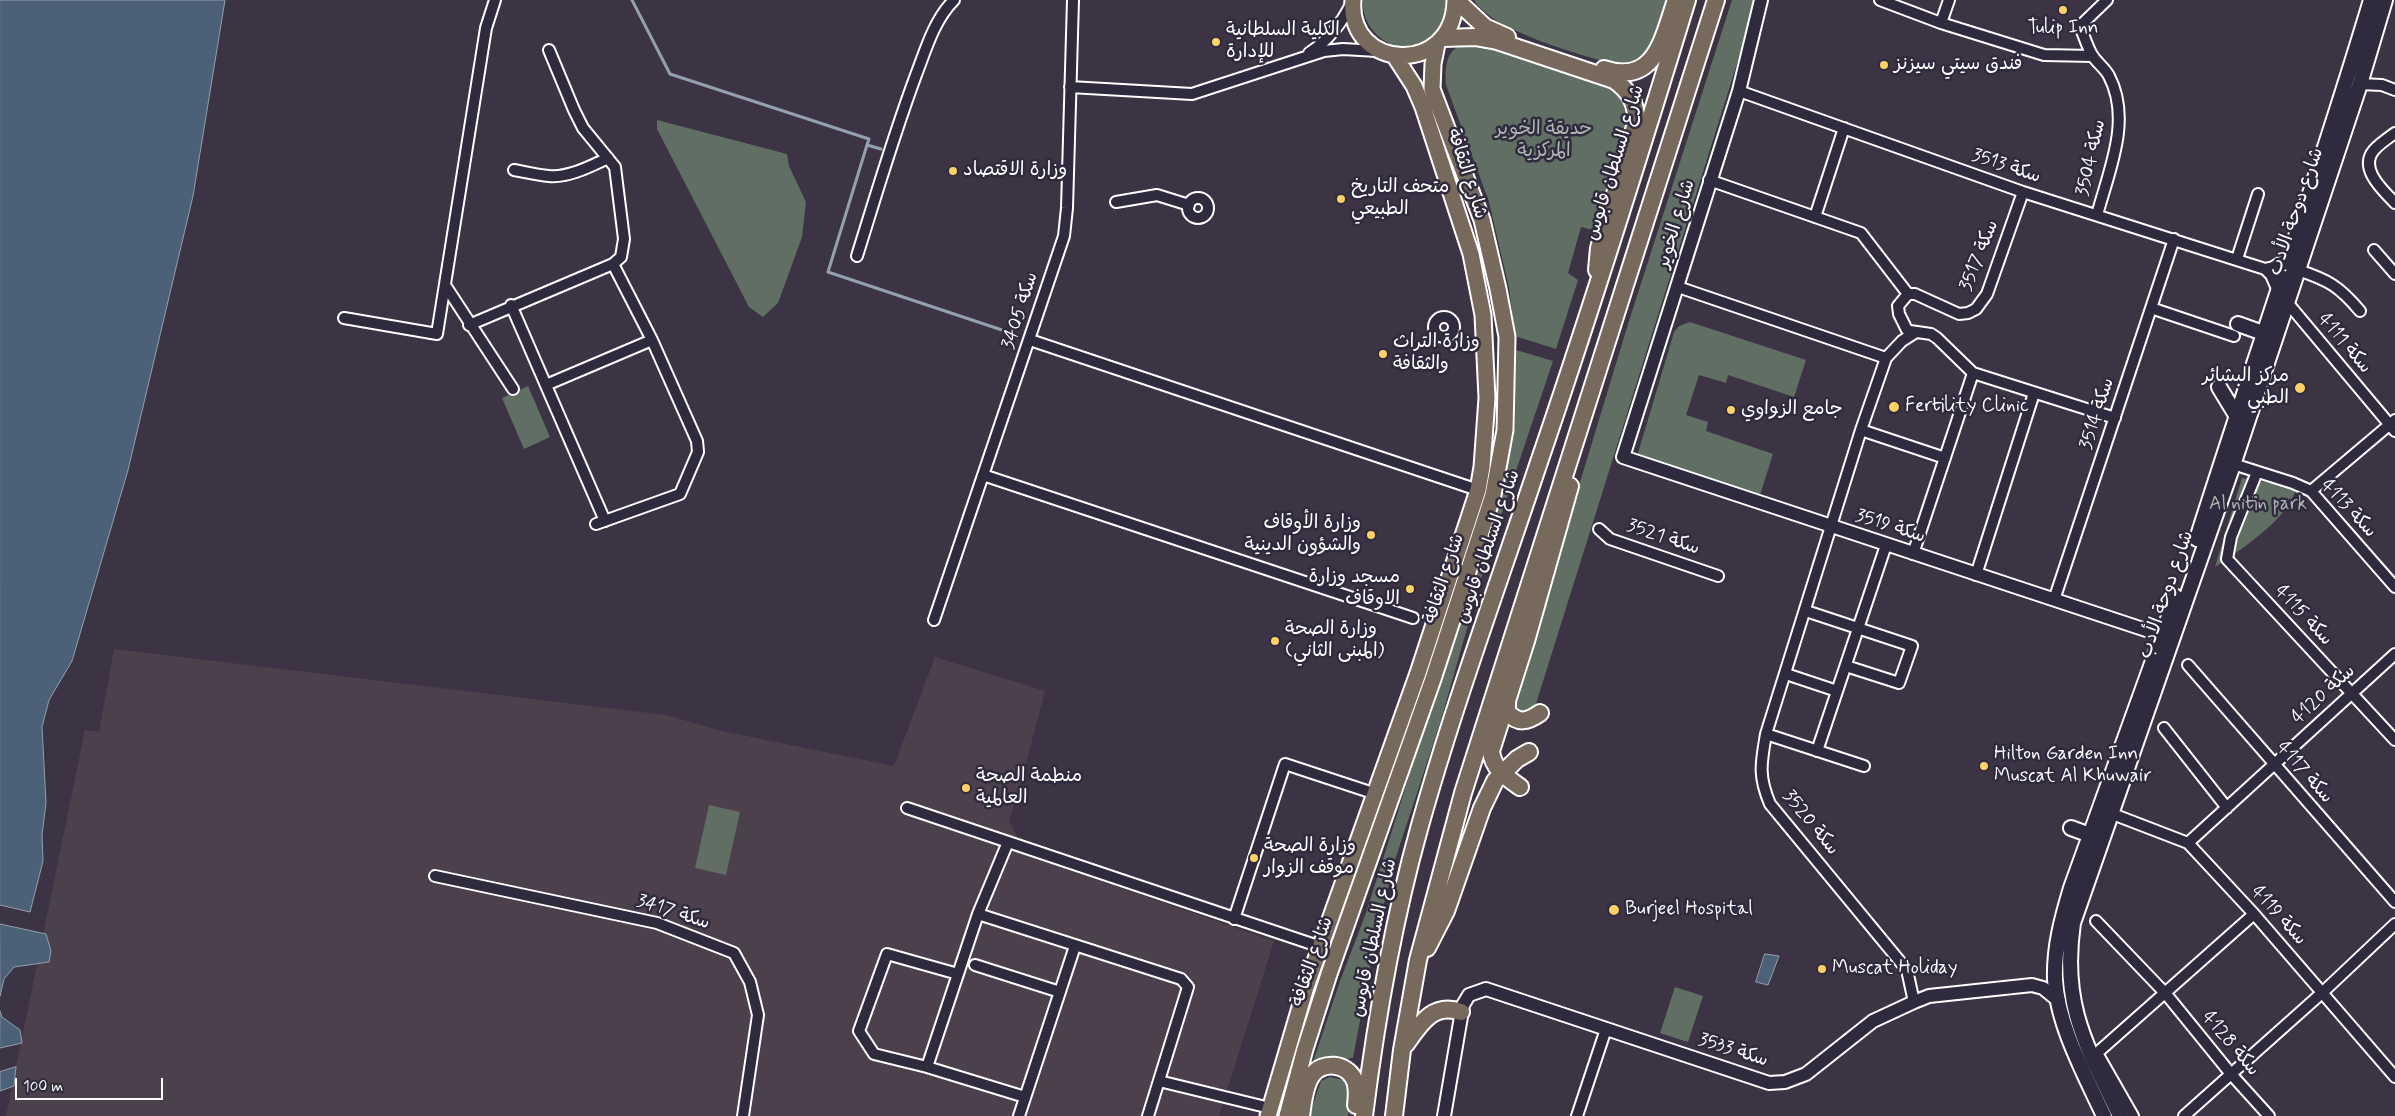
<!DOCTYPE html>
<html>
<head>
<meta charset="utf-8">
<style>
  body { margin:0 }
  #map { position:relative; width:2395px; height:1116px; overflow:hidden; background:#3c3444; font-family:Mynerve,sans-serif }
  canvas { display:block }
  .scale { position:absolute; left:15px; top:1078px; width:148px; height:22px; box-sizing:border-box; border:2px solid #fff; border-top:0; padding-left:6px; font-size:15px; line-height:18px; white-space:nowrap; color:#fff; -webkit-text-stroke:4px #2f2a3d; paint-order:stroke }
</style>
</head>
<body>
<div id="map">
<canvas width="2395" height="1116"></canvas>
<div class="scale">100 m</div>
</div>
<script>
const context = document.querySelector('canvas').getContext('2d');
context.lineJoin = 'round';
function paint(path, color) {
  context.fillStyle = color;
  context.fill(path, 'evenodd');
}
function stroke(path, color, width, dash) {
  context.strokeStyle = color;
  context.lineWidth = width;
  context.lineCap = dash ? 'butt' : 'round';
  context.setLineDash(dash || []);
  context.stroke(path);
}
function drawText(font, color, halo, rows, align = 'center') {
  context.font = font + ' Mynerve,"Playpen Sans Arabic",sans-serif';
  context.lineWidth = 5;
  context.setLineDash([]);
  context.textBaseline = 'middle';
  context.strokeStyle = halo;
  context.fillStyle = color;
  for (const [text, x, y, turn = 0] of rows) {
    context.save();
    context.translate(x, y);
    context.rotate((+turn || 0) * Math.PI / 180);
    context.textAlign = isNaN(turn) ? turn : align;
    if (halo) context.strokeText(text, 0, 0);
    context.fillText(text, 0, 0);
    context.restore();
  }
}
const built = new Path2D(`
  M 114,649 L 666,715 L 722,731 L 894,766 L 935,657 L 1045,691 L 1019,790 L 1009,821 L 1027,856 L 1274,941 L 1219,1116 L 6,1116 L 85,730 L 99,732 Z`);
const green = new Path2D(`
  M 1363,0 L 1449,0 C 1448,7 1447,16 1445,23 C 1443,27 1438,31 1435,35 C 1408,65 1360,37 1363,0 Z
  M 1474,0 L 1670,0 L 1651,53 L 1638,65 L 1619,66 C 1583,55 1493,32 1474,0 Z
  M 1732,0 L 1757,0 L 1534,710 L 1532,714 L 1516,712 L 1513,703 L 1628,324 Z
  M 1474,42 L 1545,63 L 1615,89 L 1629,104 L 1628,121 L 1593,230 L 1581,227 L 1568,273 L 1578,280 L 1556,349 L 1515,336 L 1509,288 L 1489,202 L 1446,85 C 1444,62 1448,44 1474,42 Z
  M 657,120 L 787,154 L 789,166 L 806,202 L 802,237 L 778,303 L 763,317 L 749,307 L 657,129 Z
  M 1690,322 L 1806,360 L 1794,397 L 1728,375 L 1726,383 L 1699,375 L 1686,415 L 1708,422 L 1706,431 L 1773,454 L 1759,498 L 1641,459 L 1638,453 L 1674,332 L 1679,326 Z
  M 1513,349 L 1553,361 L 1489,551 L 1441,720 L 1395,860 L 1375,940 L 1353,1058 L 1313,1062 L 1340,981 L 1366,913 L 1508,462 L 1515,427 Z
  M 528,386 L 550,437 L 524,449 L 502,398 Z
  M 2242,478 L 2289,486 L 2295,491 C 2289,518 2238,552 2215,567 Z
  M 709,805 L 740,812 L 726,875 L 695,868 Z
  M 1675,987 L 1703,996 L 1688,1042 L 1660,1033 Z
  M 1330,1077 L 1344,1080 L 1352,1091 L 1348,1116 L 1309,1116 L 1321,1081 Z`);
const water = new Path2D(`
  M 0,0 L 225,0 L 193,196 L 128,470 L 72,661 L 49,700 L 42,727 L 46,803 L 42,835 L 43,861 L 30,912 L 0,905 Z
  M 0,924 L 46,934 L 51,951 L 49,962 L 14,967 L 4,979 L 0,996 Z
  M 1765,954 L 1779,956 L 1768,985 L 1756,982 Z
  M 0,1011 L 2,1017 L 20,1030 L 22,1043 L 0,1048 Z
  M 16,1067 L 14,1086 L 0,1091 L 0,1072 Z`);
const stream = new Path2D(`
  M 632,0 L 670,74 L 869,139 L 867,145 L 881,149
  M 867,145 L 828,272 L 1002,330`);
const minor = new Path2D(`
  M 1880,0 L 1941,23 L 2044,55 L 2093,56
  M 1941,23 L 1949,0
  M 1309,53 C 1329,40 1342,23 1352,2
  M 2360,84 L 2382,85 L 2395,90
  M 1070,87 L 1192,94 L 1324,51 L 1343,49 L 1377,51
  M 1739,91 L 2023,192 L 2265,269 L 2271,275 L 2278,291
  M 2395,133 C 2388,138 2379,144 2374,150 C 2358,169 2384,191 2395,203
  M 514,170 C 525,172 537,175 549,176 C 568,178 591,166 608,158
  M 1709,180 L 1861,233 L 1908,294
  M1188 208a10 10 0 1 1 20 0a10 10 0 1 1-20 0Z
  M 1116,202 L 1157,195 L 1189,205
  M 2097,215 C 2109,170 2132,120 2109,76 C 2105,68 2097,63 2092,55 C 2087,46 2084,36 2080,26 L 2107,0
  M 1815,217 L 1844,128
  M 2374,250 L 2395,274
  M 857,256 C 876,195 894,134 916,75 C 926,49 934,20 954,0
  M 2237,259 L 2258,194
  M 2265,269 L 2273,267 L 2288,258
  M 2298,270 C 2328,280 2339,286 2360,311
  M 445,285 L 513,389
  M 1678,287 L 1886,358
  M 2286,301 L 2395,431
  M 511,305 L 605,521
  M 2151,308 L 2234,336
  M1434 327a10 10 0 1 1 20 0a10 10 0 1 1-20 0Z
  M 344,318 L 437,334 L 486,28 L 495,0
  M 469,325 L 613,264 L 621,257 L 624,239 L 615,167 L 583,128 L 574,110 L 549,50
  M 1907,330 L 1899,314 L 1898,306 L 1908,294 L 1915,294 L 1959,314 L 1968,313 L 1976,309 L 1987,294 L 2023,192
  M 1910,331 L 1931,334 L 1937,338 L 1973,373 L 2115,418
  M 1030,340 L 1478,490
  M 546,385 L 652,340
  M 1861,430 L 1945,458
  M 2233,464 L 2293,483 L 2311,491 L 2395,587
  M 2257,472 L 2231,537 L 2227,559 L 2395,740
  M 983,475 L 1413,618
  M 2311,491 L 2395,420
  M 596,524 L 680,494 L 698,452 L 697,441 L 652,340 L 613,264
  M 1599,529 L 1610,539 L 1718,576
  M 1913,554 L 1973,373
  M 1976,575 L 2034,393
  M 2054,600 L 2174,239
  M 1806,611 L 1912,646 L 1899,683 L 1846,666
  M 934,620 L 1064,236 L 1067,208 L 1073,0
  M 2188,665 L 2395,902
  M 1786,674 L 1837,691
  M 2164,728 L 2227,808
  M 1766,734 L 1864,766
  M 1817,751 L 1886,545
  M 907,808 L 1321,947
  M 2110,813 L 2188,843 L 2254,914 L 2395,1077
  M 2188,843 L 2395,654
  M 435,876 L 657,923 L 734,953 L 750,982 L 758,1015 L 743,1116
  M 978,914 L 1181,979 L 1188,987 L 1148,1116
  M 1234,919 L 1285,764 L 1376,794
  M 2096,921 L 2166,994 L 2231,1074 L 2269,1116
  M 975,965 L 1060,992
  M 958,974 L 887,954 L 859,1031 L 874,1054 L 927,1067 L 1025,1097
  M 1914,1002 L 1907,970 L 1770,804 C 1758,776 1761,763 1766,734 L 1861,430 L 1886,358 L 1902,341 L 1916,332
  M 927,1067 L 978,914 L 1008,842
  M 1159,1081 L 1270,1108
  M 1019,1116 L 1075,946
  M 1577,1116 L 1606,1029
  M 2133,1116 L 2097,1053 L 2254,914
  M 2184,1116 L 2323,992 L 2395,924`);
const tertiary = new Path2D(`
  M 1761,0 L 1739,91 L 1623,457 L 2146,630 L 2158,630 L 2166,626
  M 1444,1116 L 1463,1005 L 1469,995 L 1486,989 L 1769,1083 L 1785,1082 L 1806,1074 L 1873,1021 L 1914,1002 L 1929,996 L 2032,985 L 2043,988 L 2059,1001`);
const secondary = new Path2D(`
  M 2238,324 L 2263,333
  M 2219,387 L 2236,415
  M 2197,539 C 2254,359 2317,181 2371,0
  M 2071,828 L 2090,835
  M 2104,1116 C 2085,1075 2057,1024 2055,979 C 2054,947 2062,918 2071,888 L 2176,597
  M 2120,1116 C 2086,1045 2061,1005 2073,923 L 2233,465 L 2360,84 L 2385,0`);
const primary = new Path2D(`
  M 1353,0 C 1347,71 1454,77 1455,0
  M 1268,1116 L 1306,987 L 1418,673 L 1478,490 L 1482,467 L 1487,398 L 1483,315 L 1471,254 L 1423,107 L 1414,86 L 1394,55
  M 1287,1116 L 1305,1049 L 1329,974 L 1433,679 L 1493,495 L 1505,430 L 1507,337 L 1498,289 L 1482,220 L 1432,89 L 1433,64 L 1437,44`);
const trunk = new Path2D(`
  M 1456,0 L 1485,27 L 1507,37
  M 1443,38 L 1475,37 L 1497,41 L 1614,80 C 1630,91 1637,104 1636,123 L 1599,248 L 1597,270
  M 1604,69 C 1656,86 1663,37 1676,0
  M 1507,700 L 1507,712 C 1518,724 1527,722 1540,713
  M 1520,787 C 1506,777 1493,769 1491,751 L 1526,641 L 1570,486
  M 1427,948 L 1446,911 L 1482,808 L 1495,781 L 1517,759 L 1529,752
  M 1406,1044 C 1420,1024 1433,1002 1461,1012
  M 1301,1116 C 1303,1103 1304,1086 1312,1075 C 1323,1061 1346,1063 1354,1079 C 1358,1087 1357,1097 1356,1105
  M 1364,1116 C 1376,1020 1393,922 1419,829 C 1453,707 1497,588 1537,468 C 1590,313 1639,157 1687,0
  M 1394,1116 L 1402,1050 L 1418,960 L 1463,793 L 1716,0`);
const markers = [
  [2063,10,5,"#ffd166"],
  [1216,42,5,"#ffd166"],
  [1884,65,5,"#ffd166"],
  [953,171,5,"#ffd166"],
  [1341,199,5,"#ffd166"],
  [1383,354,5,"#ffd166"],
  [2300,388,6,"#ffd166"],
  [1894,407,6,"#ffd166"],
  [1731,410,5,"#ffd166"],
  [1371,535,5,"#ffd166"],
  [1410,589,5,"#ffd166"],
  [1275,641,5,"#ffd166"],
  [1984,766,5,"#ffd166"],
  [966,788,5,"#ffd166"],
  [1254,858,5,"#ffd166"],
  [1614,910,6,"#ffd166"],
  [1822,969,5,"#ffd166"]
];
const poiNames = [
  ["Tulip Inn",2063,29,"center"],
  ["الكلية السلطانية",1226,31],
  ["للإدارة",1226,53],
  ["فندق سيتي سيزنز",1894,65],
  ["وزارة الاقتصاد",963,171],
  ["متحف التاريخ",1351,188],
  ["الطبيعي",1351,210],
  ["وزارة التراث",1393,343],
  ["والثقافة",1393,365],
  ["مركز البشائر",2289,377,"right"],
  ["الطبي",2289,399,"right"],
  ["Fertility Clinic",1905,407],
  ["جامع الزواوي",1741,410],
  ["وزارة الأوقاف",1361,524,"right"],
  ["والشؤون الدينية",1361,546,"right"],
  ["مسجد وزارة",1400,578,"right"],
  ["الاوقاف",1400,600,"right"],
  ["وزارة الصحة",1285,630],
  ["(المبنى الثاني)",1285,652],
  ["Hilton Garden Inn",1994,755],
  ["Muscat Al Khuwair",1994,777],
  ["منطمة الصحة",976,777],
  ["العالمية",976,799],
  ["وزارة الصحة",1264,847],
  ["موقف الزوار",1264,869],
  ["Burjeel Hospital",1625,910],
  ["Muscat Holiday",1832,969]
];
const parkNames = [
  ["حديقة الخوير",1544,130],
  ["المركزية",1544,152],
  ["Al nitin park",2258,505]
];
const streetNames = [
  ["سكة 3504",2092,158,-77],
  ["شارع السلطان قابوس",1616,163,-73],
  ["سكة 3513",2006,167,19],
  ["شارع الثقافة",1466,174,72],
  ["شارع دوحة الأدب",2297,212,-71],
  ["شارع الخوير",1677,224,-73],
  ["سكة 3517",1980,256,-68],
  ["سكة 3405",1021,311,-72],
  ["سكة 4111",2344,344,50],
  ["سكة 3514",2098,414,-72],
  ["سكة 4113",2348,509,47],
  ["سكة 3519",1890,527,18],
  ["سكة 3521",1663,538,19],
  ["شارع السلطان قابوس",1489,547,-71],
  ["شارع الثقافة",1445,579,-72],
  ["شارع دوحة الأدب",2167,595,-71],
  ["سكة 4115",2303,616,47],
  ["سكة 4120",2324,695,-42],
  ["سكة 4117",2304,773,49],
  ["سكة 3520",1810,823,51],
  ["سكة 3417",673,913,18],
  ["سكة 4119",2278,916,48],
  ["شارع السلطان قابوس",1375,938,-78],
  ["شارع الثقافة",1313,962,-71],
  ["سكة 4128",2230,1044,50],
  ["سكة 3533",1733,1051,18]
];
paint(built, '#4c404c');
paint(green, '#606e64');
paint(water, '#4c6077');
stroke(water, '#94a0ad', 1);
stroke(stream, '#94a0ad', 3);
stroke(minor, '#fff', 14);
stroke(tertiary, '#fff', 16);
stroke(secondary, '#fff', 18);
stroke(primary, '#fff', 19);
stroke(trunk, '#fff', 20);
stroke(minor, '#2f2a3d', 10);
stroke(tertiary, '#2f2a3d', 12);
stroke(secondary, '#2f2a3d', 14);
stroke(primary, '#77695c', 15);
stroke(trunk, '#77695c', 16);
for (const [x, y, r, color] of markers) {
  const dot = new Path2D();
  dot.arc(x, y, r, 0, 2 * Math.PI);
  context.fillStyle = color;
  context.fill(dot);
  stroke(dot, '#2f2a3d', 2);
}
drawText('19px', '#fff', '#2f2a3d', poiNames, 'left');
drawText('19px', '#b0b6b2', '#2f2a3d', parkNames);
drawText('19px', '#fff', '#2f2a3d', streetNames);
</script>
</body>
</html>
